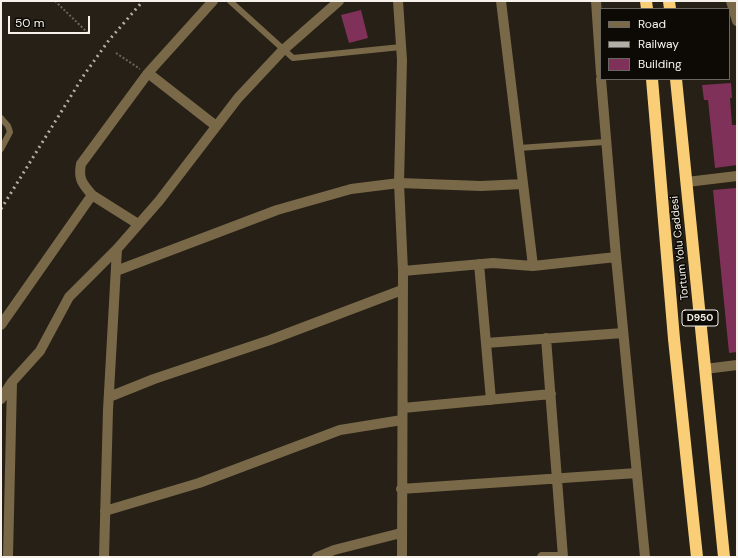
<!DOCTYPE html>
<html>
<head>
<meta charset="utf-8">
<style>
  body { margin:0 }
  #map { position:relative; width:738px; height:558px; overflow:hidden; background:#262016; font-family:"DM Sans",sans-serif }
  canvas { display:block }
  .frame { position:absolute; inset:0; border:2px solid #f6f2eb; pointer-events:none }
  .legend { position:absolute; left:600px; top:8px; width:130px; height:72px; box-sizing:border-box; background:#0d0a06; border:1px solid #6a6762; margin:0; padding:5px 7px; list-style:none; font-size:12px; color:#f6f2eb }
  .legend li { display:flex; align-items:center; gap:8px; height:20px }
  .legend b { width:20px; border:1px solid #6a6762 }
  .scale { position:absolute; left:8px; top:16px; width:82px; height:18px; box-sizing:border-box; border:2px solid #f6f2eb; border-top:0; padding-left:5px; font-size:12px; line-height:14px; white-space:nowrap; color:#f6f2eb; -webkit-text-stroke:3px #0d0a06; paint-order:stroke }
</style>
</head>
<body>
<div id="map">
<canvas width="738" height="558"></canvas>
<div class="frame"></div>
<ul class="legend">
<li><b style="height:5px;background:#7a6948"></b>Road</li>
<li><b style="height:5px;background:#b3aea6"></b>Railway</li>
<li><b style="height:11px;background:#7f3159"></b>Building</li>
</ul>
<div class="scale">50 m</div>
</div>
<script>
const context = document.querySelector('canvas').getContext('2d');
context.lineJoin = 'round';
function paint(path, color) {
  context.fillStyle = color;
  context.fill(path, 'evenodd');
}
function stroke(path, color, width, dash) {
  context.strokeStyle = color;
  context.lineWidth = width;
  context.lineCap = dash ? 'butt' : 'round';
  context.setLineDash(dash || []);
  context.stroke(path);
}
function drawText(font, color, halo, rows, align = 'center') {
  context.font = font + ' "DM Sans",sans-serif';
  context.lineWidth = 3;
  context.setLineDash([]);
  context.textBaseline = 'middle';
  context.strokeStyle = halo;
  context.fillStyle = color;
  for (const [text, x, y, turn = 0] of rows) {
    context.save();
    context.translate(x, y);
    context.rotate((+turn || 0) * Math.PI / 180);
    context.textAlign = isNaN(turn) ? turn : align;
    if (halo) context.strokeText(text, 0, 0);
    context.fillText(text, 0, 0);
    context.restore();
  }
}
const building = new Path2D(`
  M 361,10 L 368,38 L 349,43 L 341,15 Z
  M 731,83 L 732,98 L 730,98 L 732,125 L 736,125 L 737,165 L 715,168 L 708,100 L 704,100 L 702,85 Z
  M 736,188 L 737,352 L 729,353 L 713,190 Z`);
const path = new Path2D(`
  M 55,1 L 89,34
  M 116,53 L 140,69`);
const lane = new Path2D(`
  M 230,1 L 293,58 L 401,47
  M 1,118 L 8,126 L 10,132 L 1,149
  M 519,148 L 605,142`);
const street = new Path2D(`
  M 398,1 L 402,60 L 399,183 L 403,271 L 402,557
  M 501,1 L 533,266
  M 596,1 L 601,74
  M 731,1 L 737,21
  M 148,73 L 216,126
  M 601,79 L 616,257 L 645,557
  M 687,182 L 737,176
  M 92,195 L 138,224
  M 479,264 L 491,400
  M 116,271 L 277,210 L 351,189 L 399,183 L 481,186 L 523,184
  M 403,271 L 493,263 L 533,266 L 616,257
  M 1,325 L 92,195 C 82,183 78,179 81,164 L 148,73 L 213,1
  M 546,338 L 563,557
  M 486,343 L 623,333
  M 705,369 L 737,365
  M 109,397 L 154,379 L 270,340 L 402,290
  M 1,399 L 12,382 L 40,351 L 69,297 L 117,249 L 159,201 L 238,98 L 282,51 L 339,1
  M 403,408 L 551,394
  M 401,489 L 637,473
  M 105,511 L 199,483 L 340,430 L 402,420
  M 8,557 L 12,382
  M 104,557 L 108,410 L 117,249
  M 317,557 L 334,550 L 401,533
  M 542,557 L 563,557`);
const highway = new Path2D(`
  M 646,1 L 647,9
  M 669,1 L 670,9
  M 652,79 L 674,339 L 697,557
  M 676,79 L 724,557`);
const rail = new Path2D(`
  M 1,209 L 84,75 L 109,40 L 143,1`);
const shields = [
  [700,318,36]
];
const shieldNames = [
  ["D950",700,318]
];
const streetNames = [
  ["Tortum Yolu Caddesi",680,248,-96]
];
paint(building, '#7f3159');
stroke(path, '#6a655c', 2, [2, 2]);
stroke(lane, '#7a6948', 6);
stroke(street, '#7a6948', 10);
stroke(highway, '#face76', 12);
stroke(rail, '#b3aea6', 3, [2, 4]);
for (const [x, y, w] of shields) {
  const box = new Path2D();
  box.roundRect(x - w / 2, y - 8, w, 16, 3);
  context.fillStyle = '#0d0a06';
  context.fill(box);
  stroke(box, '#f6f2eb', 1);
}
drawText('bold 10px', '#f6f2eb', null, shieldNames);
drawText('11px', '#f6f2eb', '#0d0a06', streetNames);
</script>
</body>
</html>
